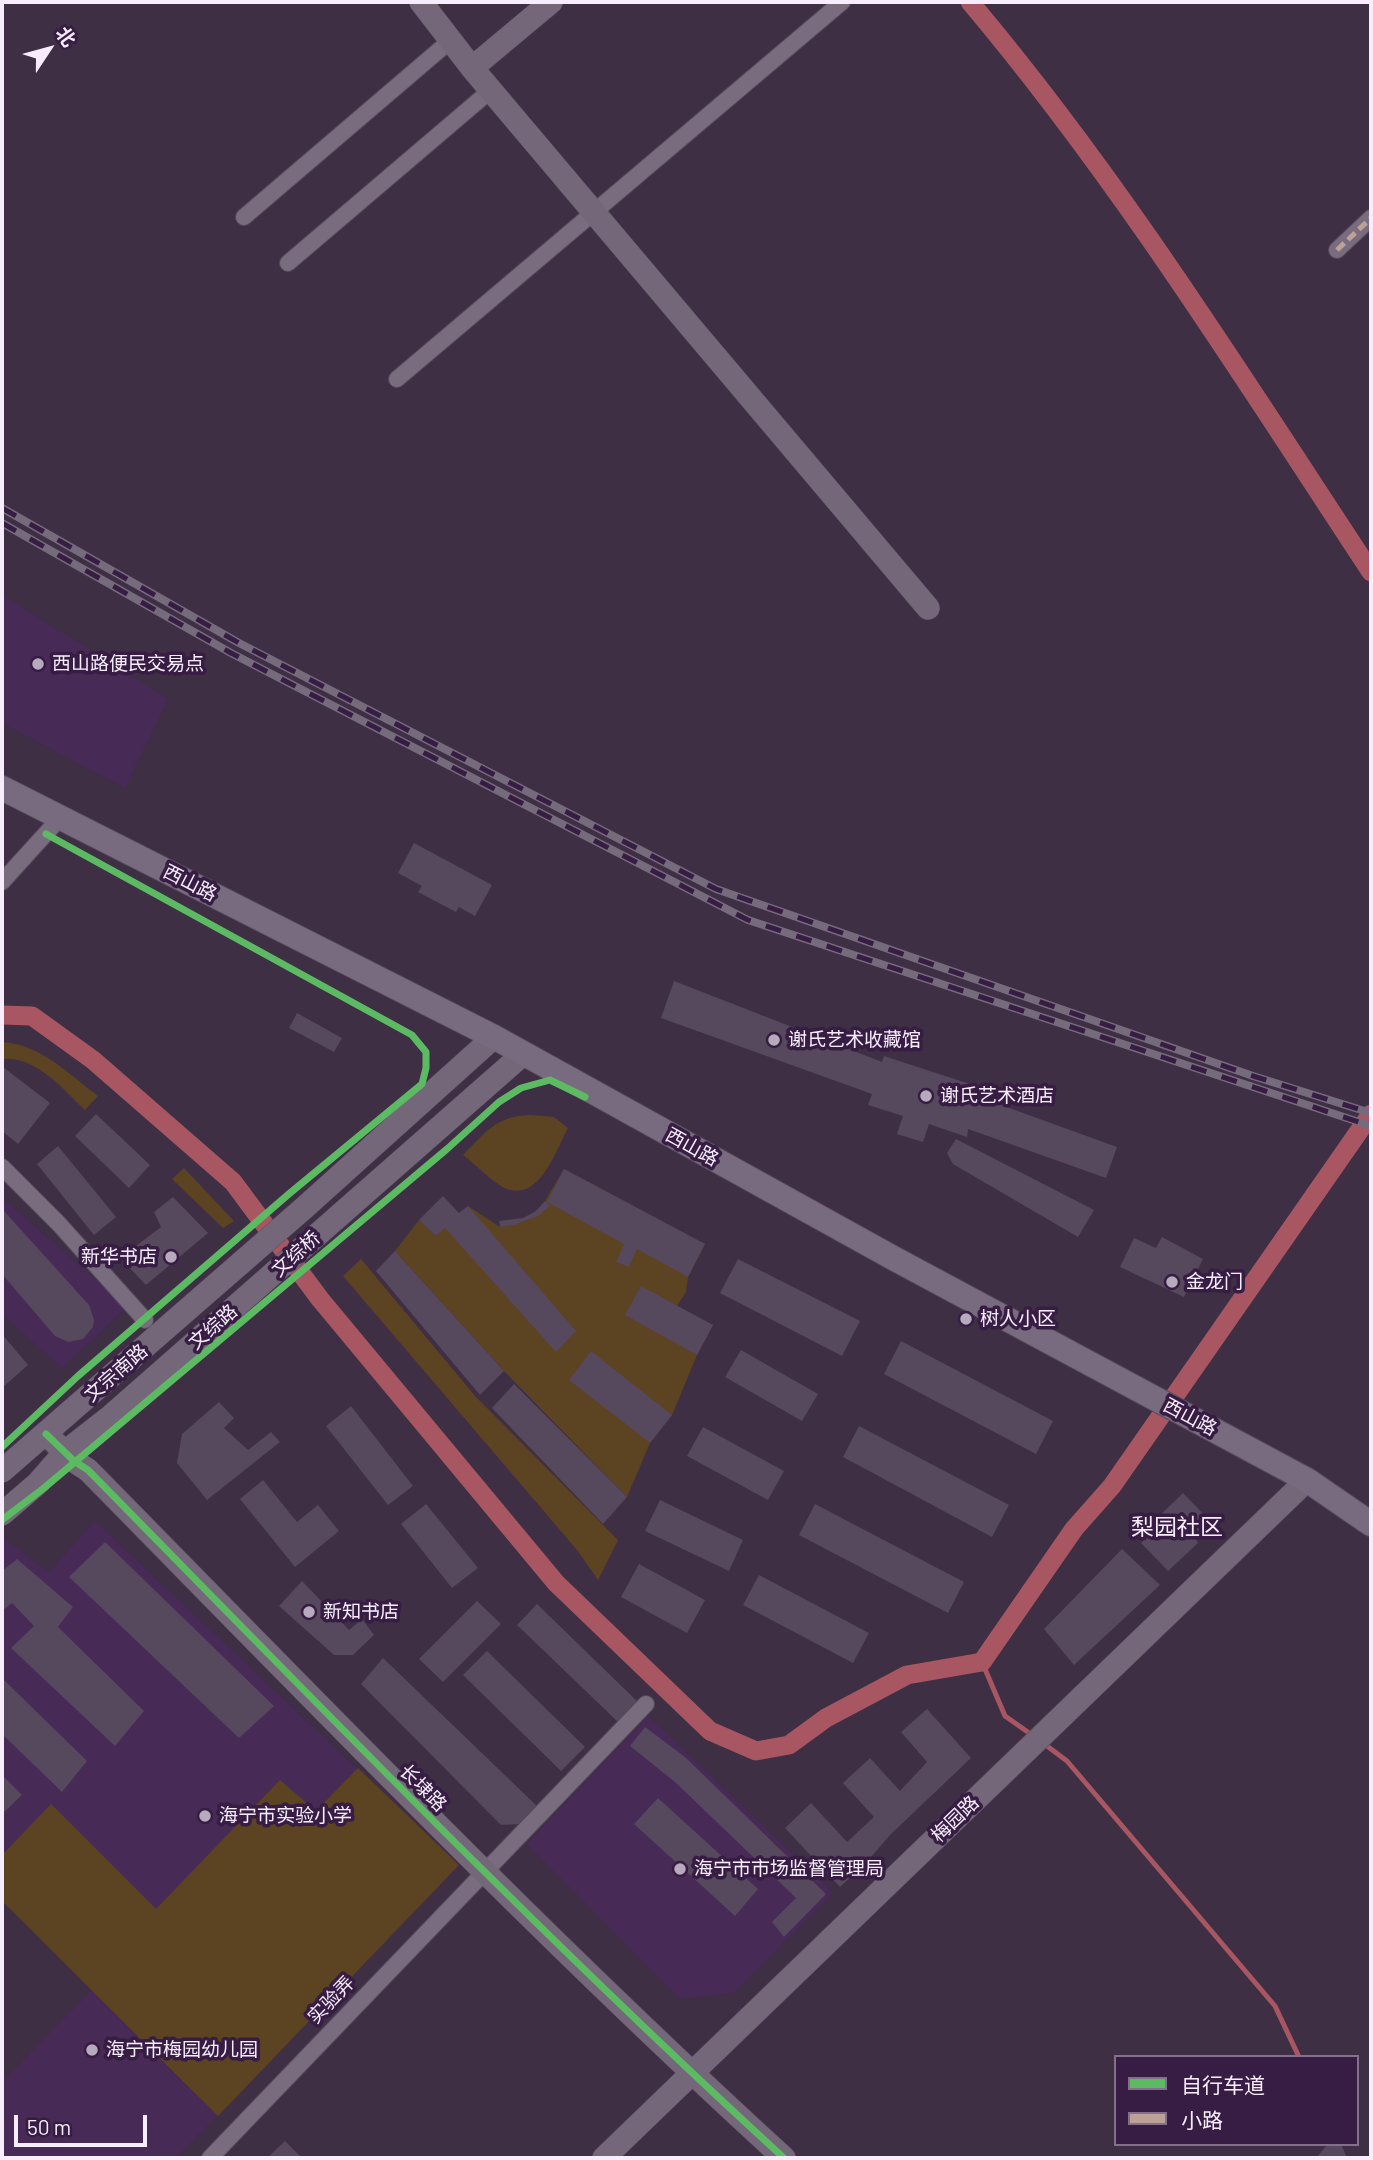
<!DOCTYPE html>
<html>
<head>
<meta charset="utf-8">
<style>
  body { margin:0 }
  #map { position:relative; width:1373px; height:2160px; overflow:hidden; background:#3e2f45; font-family:Barlow,"Noto Sans SC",sans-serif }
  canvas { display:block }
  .frame { position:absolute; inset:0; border:4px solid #f7edfc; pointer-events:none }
  .legend { position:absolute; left:1114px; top:2055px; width:245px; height:91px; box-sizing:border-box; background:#371c43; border:2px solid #84708d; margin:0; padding:9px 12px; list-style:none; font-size:21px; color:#f7edfc }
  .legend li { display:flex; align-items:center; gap:14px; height:35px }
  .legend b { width:35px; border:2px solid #84708d }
  .north { position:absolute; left:14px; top:14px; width:70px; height:70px; -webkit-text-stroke:5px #371c43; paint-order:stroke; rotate:54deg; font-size:19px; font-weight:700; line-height:28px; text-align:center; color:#f7edfc }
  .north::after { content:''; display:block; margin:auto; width:24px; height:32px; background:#f7edfc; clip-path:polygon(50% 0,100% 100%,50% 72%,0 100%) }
  .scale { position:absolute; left:14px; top:2115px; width:133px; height:32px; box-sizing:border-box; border:4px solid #f7edfc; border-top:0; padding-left:9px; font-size:21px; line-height:24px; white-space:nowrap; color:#f7edfc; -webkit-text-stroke:5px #371c43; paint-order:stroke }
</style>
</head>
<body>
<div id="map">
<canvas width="1373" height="2160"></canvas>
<div class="frame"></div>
<ul class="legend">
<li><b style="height:9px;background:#5cba63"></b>自行车道</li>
<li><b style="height:9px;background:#bda197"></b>小路</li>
</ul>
<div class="north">北</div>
<div class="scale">50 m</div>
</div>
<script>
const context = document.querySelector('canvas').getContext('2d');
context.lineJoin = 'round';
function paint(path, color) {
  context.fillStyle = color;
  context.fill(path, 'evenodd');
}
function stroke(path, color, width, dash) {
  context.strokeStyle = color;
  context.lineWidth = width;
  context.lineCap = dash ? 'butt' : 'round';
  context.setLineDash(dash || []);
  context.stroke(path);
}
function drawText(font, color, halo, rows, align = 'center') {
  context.font = font + ' Barlow,"Noto Sans SC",sans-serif';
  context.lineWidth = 7;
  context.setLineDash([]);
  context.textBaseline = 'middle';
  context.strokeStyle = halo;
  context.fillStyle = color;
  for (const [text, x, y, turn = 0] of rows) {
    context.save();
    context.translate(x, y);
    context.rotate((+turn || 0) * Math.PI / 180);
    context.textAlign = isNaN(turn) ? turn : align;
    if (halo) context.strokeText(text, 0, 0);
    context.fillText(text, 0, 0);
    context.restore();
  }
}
const built = new Path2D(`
  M 2,595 L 168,699 L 125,788 L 2,723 Z
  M 2,1198 L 127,1307 L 62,1368 L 2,1314 Z
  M 95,1521 L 459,1865 L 176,2158 L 2,2158 L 2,2082 L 91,1991 L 2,1901 L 2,1540 L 3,1538 L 49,1572 Z
  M 648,1716 L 834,1893 L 733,1993 L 680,1999 L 527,1844 Z`);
const green = new Path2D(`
  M 2,1042 C 40,1044 69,1074 98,1096 L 85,1110 C 63,1089 35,1055 2,1059 Z
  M 531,1115 L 554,1117 L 568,1128 C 556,1150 540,1201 507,1189 C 494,1184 475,1164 463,1155 C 487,1131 496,1116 531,1115 Z
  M 184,1168 L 234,1221 L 223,1228 L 172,1179 Z
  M 564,1169 L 705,1244 L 688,1277 L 686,1292 L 677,1306 L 713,1325 L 697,1355 L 672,1415 L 650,1443 L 627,1497 L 504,1371 L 395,1251 L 419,1220 L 436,1236 L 468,1206 L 500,1227 C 520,1223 534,1220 549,1206 L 545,1201 Z
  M 361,1259 L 476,1397 L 618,1540 L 598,1580 L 577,1550 L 343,1276 Z
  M 358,1768 L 459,1865 L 218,2116 L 2,1901 L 2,1855 L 51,1804 L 156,1909 L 280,1780 L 316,1811 Z`);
const stream = new Path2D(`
  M 982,1662 L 1005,1716 L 1032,1735
  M 1043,1743 L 1067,1761 L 1275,2006 L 1299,2057`);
const canal = new Path2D(`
  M 970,2 C 1120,180 1243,378 1371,572
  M 2,1015 L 32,1016 L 93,1060 L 233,1182 L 320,1299 L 556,1583 L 710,1731 L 756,1751 L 789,1745 L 826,1718 L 907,1675 L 982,1662 L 1074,1529 L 1112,1486 L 1371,1114`);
const building = new Path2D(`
  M 414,843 L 492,885 L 475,916 L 459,907 L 456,912 L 418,892 L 422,886 L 398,873 Z
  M 674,981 L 882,1062 L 884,1056 L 982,1088 L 979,1097 L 1117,1147 L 1106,1178 L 968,1129 L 967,1137 L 929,1124 L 923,1142 L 897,1134 L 903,1116 L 868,1105 L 872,1094 L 661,1018 Z
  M 297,1013 L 342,1038 L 334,1052 L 289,1028 Z
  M 3,1067 L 50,1103 L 18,1144 L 2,1131 Z
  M 96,1114 L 150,1165 L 129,1188 L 75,1136 Z
  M 956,1139 L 1094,1210 L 1078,1237 L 953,1164 L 947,1153 Z
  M 58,1146 L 116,1217 L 94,1235 L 37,1164 Z
  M 564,1169 L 705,1244 L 688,1277 L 637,1249 L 629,1267 L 616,1262 L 624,1244 L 547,1202 Z
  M 443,1196 L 459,1213 L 468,1206 L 576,1331 L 556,1352 L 445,1228 L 436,1236 L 419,1220 Z
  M 173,1197 L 208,1233 L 146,1285 L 120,1258 L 161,1227 L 154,1212 Z
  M 545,1201 L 550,1206 L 538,1216 L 514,1225 L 500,1227 L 499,1221 L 523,1218 L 536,1211 Z
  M 4,1211 L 89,1305 L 94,1320 L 93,1327 L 83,1339 L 68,1342 L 55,1336 L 2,1274 L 2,1213 Z
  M 1162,1237 L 1203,1259 L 1184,1297 L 1120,1267 L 1134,1238 L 1156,1248 Z
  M 395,1251 L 504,1371 L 480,1395 L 376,1271 Z
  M 738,1259 L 860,1321 L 842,1356 L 720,1293 Z
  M 641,1286 L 713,1325 L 697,1355 L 625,1315 Z
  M 2,1334 L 28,1365 L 2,1388 Z
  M 901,1341 L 1053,1421 L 1036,1454 L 884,1374 Z
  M 741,1350 L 818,1394 L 802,1421 L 725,1377 Z
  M 591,1351 L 672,1415 L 650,1443 L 569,1380 Z
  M 514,1384 L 627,1497 L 603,1524 L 492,1408 Z
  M 219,1402 L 234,1418 L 224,1428 L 248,1450 L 271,1432 L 280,1442 L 207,1500 L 177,1463 L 182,1434 Z
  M 351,1406 L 413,1486 L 388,1505 L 326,1426 Z
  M 859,1426 L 1009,1505 L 992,1537 L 843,1457 Z
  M 703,1427 L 784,1471 L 768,1500 L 687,1456 Z
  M 263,1480 L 297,1522 L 318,1505 L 339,1531 L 295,1567 L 240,1499 Z
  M 1183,1493 L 1211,1522 L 1195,1537 L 1198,1543 L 1168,1571 L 1141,1543 L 1157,1527 L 1153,1522 Z
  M 660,1500 L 743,1540 L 729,1571 L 645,1531 Z
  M 426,1504 L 478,1568 L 452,1588 L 401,1524 Z
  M 815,1504 L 964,1582 L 948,1613 L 799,1535 Z
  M 105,1542 L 274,1706 L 239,1738 L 69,1577 Z
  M 1122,1549 L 1160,1585 L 1074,1665 L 1044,1629 Z
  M 17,1559 L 73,1607 L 58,1627 L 144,1711 L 115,1746 L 11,1648 L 34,1626 L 12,1603 L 2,1611 L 2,1571 Z
  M 639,1564 L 705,1600 L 687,1633 L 621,1597 Z
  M 759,1575 L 869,1633 L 853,1663 L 743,1605 Z
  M 302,1581 L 349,1630 L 362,1619 L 374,1635 L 353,1655 L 334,1655 L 279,1606 Z
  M 477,1601 L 501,1624 L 443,1682 L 419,1659 Z
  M 537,1604 L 638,1702 L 618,1722 L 517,1625 Z
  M 487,1651 L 585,1747 L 561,1771 L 463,1675 Z
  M 383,1658 L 538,1807 L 520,1824 L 501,1825 L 361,1684 Z
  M 2,1678 L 87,1761 L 62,1792 L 2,1734 Z
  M 927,1709 L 971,1758 L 890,1835 L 866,1863 L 840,1887 L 785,1828 L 811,1803 L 847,1842 L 874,1817 L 843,1783 L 870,1758 L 900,1791 L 927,1762 L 901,1732 Z
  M 645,1727 L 685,1757 L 826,1894 L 784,1937 L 772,1922 L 796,1898 L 675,1782 L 630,1746 Z
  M 2,1775 L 22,1795 L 2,1814 Z
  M 658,1798 L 758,1889 L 735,1916 L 634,1824 Z
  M 285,2141 L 302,2158 L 267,2158 Z
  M 1328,2144 L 1341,2144 L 1347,2158 L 1316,2158 Z`);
const street = new Path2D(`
  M 244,217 L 451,40
  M 1337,250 L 1371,218
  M 288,263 L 491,90
  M 397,379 L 842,2
  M 2,882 L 60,818
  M 2,1167 L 59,1224 L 145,1320
  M 210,2158 L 646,1704`);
const secondary = new Path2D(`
  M 421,2 L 472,68 L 928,608
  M 472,68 L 551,2
  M 46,1434 L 74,1461 L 88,1470 C 317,1703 543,1938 784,2158
  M 2,1471 L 304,1208 L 494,1037
  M 2,1514 L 38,1483 L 65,1452 L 111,1416 L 523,1054
  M 604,2158 L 1307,1480`);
const primary = new Path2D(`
  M 2,788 L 494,1037 L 895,1259 L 1307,1480 L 1371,1524`);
const rail = new Path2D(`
  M 2,508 L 239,643 L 716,889 L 1253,1076 L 1371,1113
  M 2,523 L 231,653 L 748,920 L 1371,1126`);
const quiet = new Path2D(`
  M 1337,250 L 1371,218`);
const cycleway = new Path2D(`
  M 46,1434 L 74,1461 L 88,1470 C 317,1703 543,1938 784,2158
  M 2,1447 L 78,1376 L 290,1193 L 422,1084 L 426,1068 L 426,1052 L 412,1035 L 46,834
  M 2,1520 L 44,1488 L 447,1149 L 499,1102 L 521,1088 L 550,1080 L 585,1097`);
const markers = [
  [38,664,7,"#b6aabc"],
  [774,1040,7,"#b6aabc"],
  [926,1096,7,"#b6aabc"],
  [171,1257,7,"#b6aabc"],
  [1172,1282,7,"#b6aabc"],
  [966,1319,7,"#b6aabc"],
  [309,1612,7,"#b6aabc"],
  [205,1816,7,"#b6aabc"],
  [680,1869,7,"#b6aabc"],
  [92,2050,7,"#b6aabc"]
];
const poiNames = [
  ["西山路便民交易点",52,664],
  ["谢氏艺术收藏馆",788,1040],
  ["谢氏艺术酒店",940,1096],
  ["新华书店",157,1257,"right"],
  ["金龙门",1186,1282],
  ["树人小区",980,1319],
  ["新知书店",323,1612],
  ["海宁市实验小学",219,1816],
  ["海宁市市场监督管理局",694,1869],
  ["海宁市梅园幼儿园",106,2050]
];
const streetNames = [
  ["西山路",190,883,27],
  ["西山路",692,1147,29],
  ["文综桥",296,1254,-42],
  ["文综路",213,1327,-41],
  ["文宗南路",116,1373,-41],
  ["西山路",1190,1417,28],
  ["长埭路",423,1788,45],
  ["梅园路",955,1819,-44],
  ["实验弄",331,2000,-46]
];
const quarterNames = [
  ["梨园社区",1177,1527]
];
paint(built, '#472a55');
paint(green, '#5c4322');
stroke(stream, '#a85762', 5);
stroke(canal, '#a85762', 19);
paint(building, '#56485d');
stroke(street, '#574b5c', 18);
stroke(secondary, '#574b5c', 24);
stroke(primary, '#574b5c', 26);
stroke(street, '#796c7e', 16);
stroke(secondary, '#74677a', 23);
stroke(primary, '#796b7f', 24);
stroke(rail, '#766b7c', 8);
stroke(rail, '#371c43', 5, [16]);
stroke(quiet, '#bda197', 5, [10, 5]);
stroke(cycleway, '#5cba63', 7);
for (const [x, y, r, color] of markers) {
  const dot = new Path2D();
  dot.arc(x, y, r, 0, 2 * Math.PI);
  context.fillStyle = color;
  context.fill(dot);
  stroke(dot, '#371c43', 2.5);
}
drawText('19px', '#f7edfc', '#371c43', poiNames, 'left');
drawText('19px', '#f7edfc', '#371c43', streetNames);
drawText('23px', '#f7edfc', '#371c43', quarterNames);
</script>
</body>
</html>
